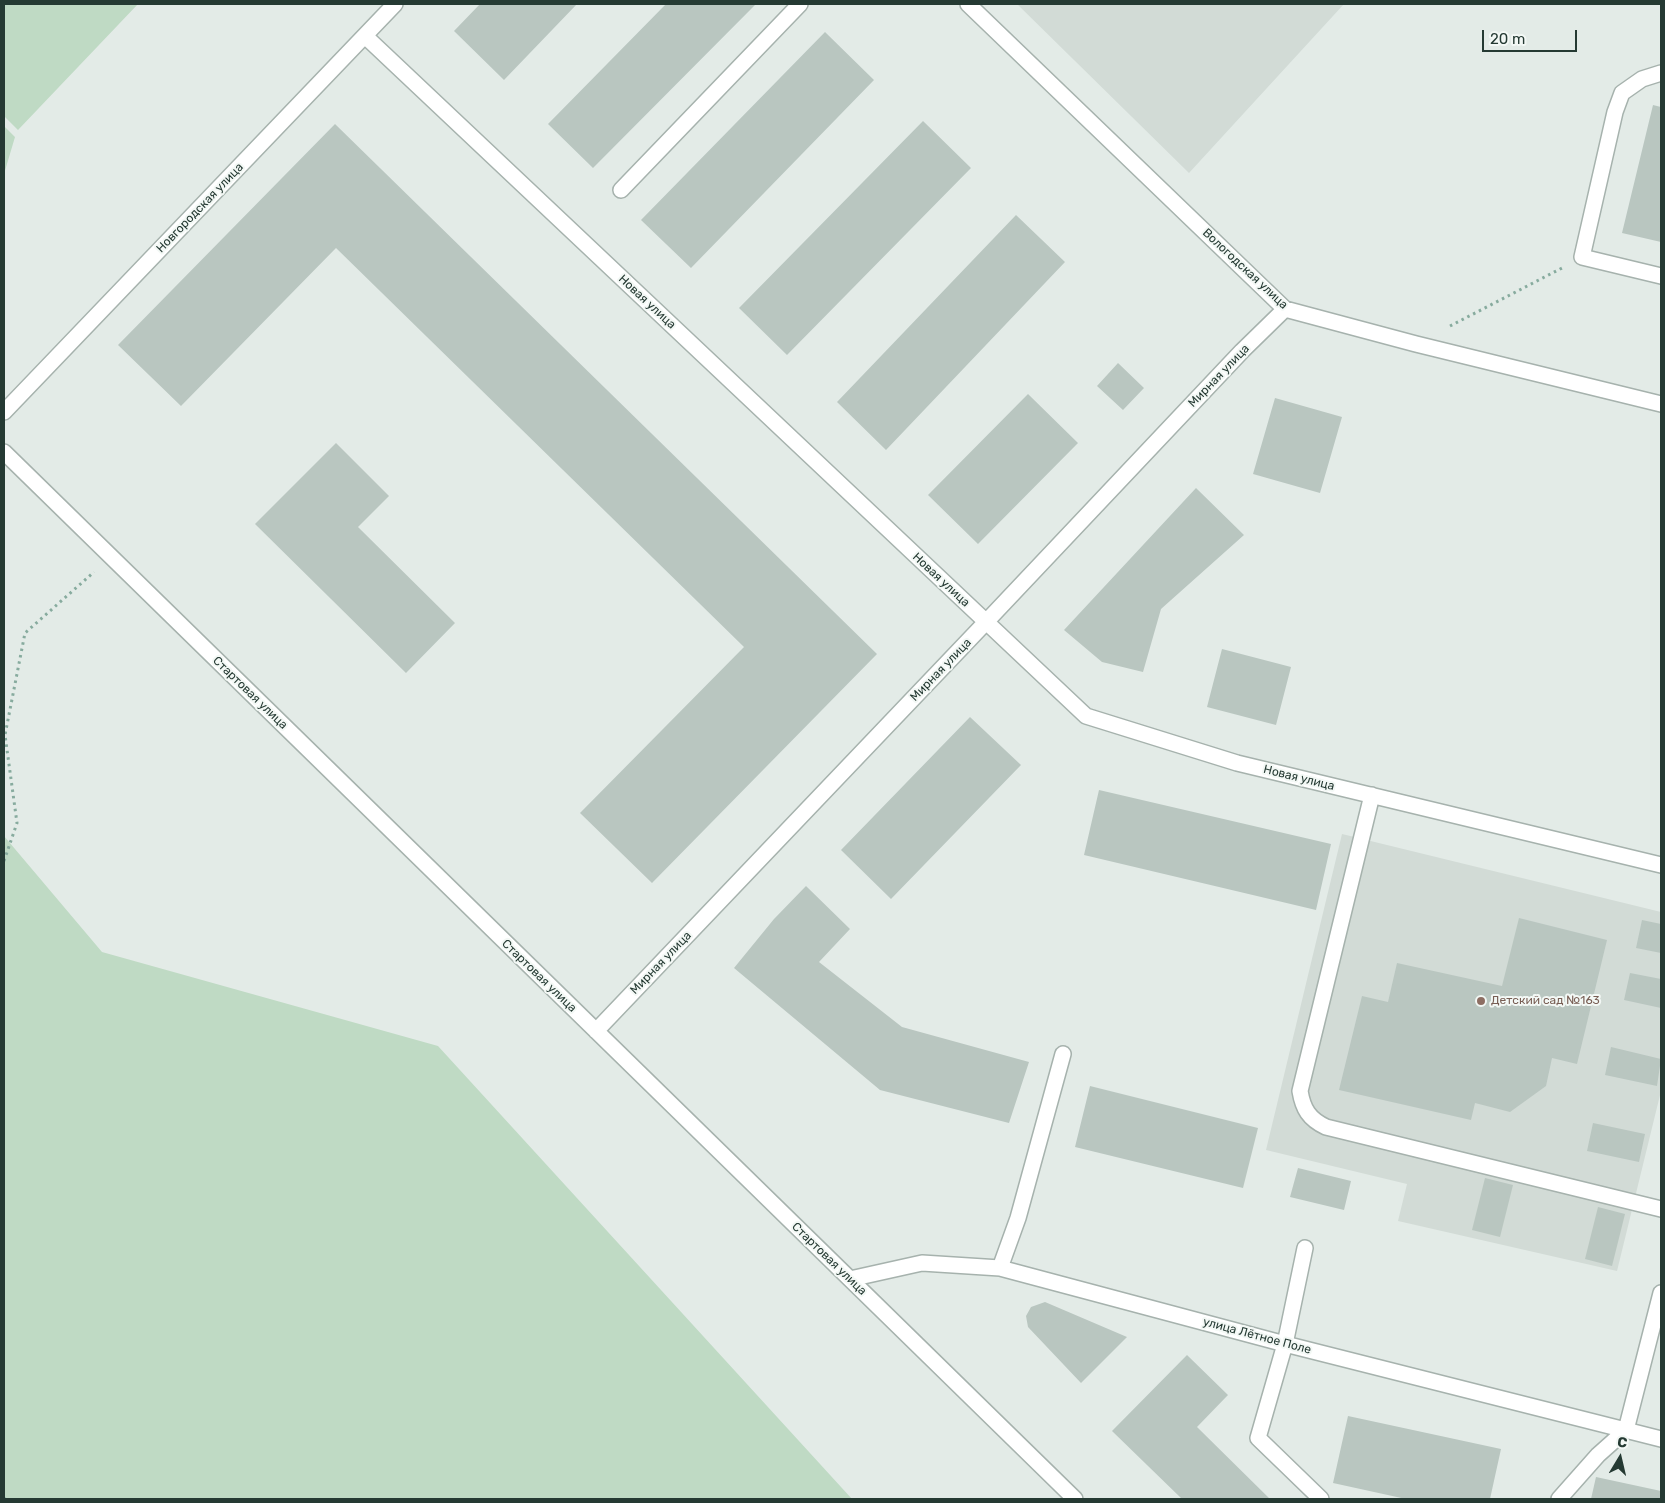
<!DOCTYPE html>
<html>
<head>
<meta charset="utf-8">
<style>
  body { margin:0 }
  #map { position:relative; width:1665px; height:1503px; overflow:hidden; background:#e3ebe7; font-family:Rubik,sans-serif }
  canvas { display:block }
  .frame { position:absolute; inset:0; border:5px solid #253a33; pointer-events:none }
  .north { position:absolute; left:1595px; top:1433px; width:50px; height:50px; -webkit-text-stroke:4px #f3f8f5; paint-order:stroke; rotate:9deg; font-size:14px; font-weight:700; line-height:20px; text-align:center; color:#253a33 }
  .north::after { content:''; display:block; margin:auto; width:18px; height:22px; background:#253a33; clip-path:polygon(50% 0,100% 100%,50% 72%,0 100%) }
  .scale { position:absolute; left:1482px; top:30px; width:95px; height:22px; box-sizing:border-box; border:2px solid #253a33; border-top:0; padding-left:6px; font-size:15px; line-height:18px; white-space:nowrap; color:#253a33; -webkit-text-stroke:4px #f3f8f5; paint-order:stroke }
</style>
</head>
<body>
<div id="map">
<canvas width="1665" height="1503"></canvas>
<div class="frame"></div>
<div class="north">С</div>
<div class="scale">20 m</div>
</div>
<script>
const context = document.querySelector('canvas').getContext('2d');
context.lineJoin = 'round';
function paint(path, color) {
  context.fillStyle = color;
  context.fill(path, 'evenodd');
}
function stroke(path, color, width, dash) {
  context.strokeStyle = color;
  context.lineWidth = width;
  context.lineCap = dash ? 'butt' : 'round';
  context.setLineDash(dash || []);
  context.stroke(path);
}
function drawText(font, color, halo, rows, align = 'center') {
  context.font = font + ' Rubik,sans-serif';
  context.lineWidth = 4;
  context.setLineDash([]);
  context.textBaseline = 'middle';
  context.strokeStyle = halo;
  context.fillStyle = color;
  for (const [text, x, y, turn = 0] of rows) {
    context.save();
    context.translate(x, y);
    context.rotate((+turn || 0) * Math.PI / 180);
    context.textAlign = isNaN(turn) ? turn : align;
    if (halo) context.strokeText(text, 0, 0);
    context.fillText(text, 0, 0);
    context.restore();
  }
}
const built = new Path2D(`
  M 1017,4 L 1344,4 L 1189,173 Z
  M 1342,834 L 1661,912 L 1661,1091 L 1617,1271 L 1398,1221 L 1407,1184 L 1266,1150 Z`);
const green = new Path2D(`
  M 4,4 L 138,4 L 18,130 L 4,116 Z
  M 4,126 L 15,137 L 4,174 Z
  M 4,836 L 102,952 L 438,1046 L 852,1499 L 4,1499 Z`);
const building = new Path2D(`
  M 480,4 L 577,4 L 504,80 L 454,31 Z
  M 666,4 L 756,4 L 593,168 L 548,124 Z
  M 825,32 L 874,80 L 691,268 L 641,220 Z
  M 1653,105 L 1661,107 L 1661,242 L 1622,233 Z
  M 923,121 L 971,168 L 787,355 L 739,308 Z
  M 335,124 L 877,654 L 652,883 L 580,813 L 744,647 L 336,248 L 181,406 L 118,345 Z
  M 1016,215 L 1065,262 L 886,450 L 837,402 Z
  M 1118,363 L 1144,388 L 1123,410 L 1097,386 Z
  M 1028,394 L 1078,443 L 978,544 L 928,495 Z
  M 1275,398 L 1342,417 L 1320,493 L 1253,474 Z
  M 336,443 L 389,496 L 358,527 L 455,623 L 406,673 L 255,524 Z
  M 1196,488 L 1244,535 L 1161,609 L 1143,672 L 1102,662 L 1064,630 Z
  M 1222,649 L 1291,667 L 1276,725 L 1207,707 Z
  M 970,717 L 1021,765 L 891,899 L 841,850 Z
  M 1099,790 L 1331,844 L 1316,910 L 1084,855 Z
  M 806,886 L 850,929 L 819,962 L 902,1027 L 1029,1062 L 1009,1123 L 880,1090 L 734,968 L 774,919 Z
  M 1519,918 L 1607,940 L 1577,1064 L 1552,1058 L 1546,1086 L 1510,1112 L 1475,1103 L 1471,1120 L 1339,1090 L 1362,996 L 1388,1002 L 1397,963 L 1502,986 Z
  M 1642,920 L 1661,924 L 1661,953 L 1636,948 Z
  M 1630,973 L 1661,979 L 1661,1008 L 1624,1000 Z
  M 1611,1047 L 1661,1059 L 1657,1086 L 1605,1075 Z
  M 1090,1086 L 1258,1128 L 1243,1188 L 1075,1147 Z
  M 1593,1123 L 1645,1134 L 1639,1162 L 1587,1151 Z
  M 1298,1168 L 1351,1181 L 1344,1210 L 1290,1197 Z
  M 1485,1178 L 1513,1185 L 1500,1237 L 1472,1230 Z
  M 1598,1207 L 1625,1214 L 1612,1266 L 1585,1259 Z
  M 1045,1302 L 1127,1337 L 1081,1383 L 1028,1327 L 1026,1316 L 1031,1307 Z
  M 1187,1355 L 1228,1395 L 1197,1427 L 1270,1499 L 1182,1499 L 1112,1431 Z
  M 1348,1416 L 1501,1449 L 1490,1499 L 1406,1499 L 1333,1483 Z
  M 1596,1477 L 1661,1491 L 1661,1499 L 1591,1499 Z`);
const path = new Path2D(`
  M 1450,326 L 1562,268
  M 4,861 L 17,823 L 5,735 L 25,633 L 94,572
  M 4,1498 L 5,1499`);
const minor = new Path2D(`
  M 968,4 L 1285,309 L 1416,344 L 1661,404
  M 365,36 L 1086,716 L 1237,763 L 1661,865
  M 1661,73 L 1642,79 L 1622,93 L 1615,112 L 1582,257 L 1661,276
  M 621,190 L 800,4
  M 4,412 L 395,4
  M 4,452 L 1075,1499
  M 1372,795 L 1300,1091 C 1303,1109 1309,1119 1326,1127 L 1661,1209
  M 596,1031 L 986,622 L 1242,351 L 1285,309
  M 1305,1248 L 1285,1344 L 1258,1438 L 1321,1499
  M 1000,1268 L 1018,1218 L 1063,1054
  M 850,1279 L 922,1263 L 1000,1268 L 1285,1344 L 1661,1439
  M 1559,1499 L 1598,1455 L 1626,1430 L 1661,1293`);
const markers = [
  [1481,1001,5,"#8d6e63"]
];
const streetNames = [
  ["Новгородская улица",200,208,-46],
  ["Вологодская улица",1245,269,43],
  ["Новая улица",647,302,43],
  ["Мирная улица",1219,376,-46],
  ["Новая улица",941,580,43],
  ["Мирная улица",941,670,-46],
  ["Стартовая улица",250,693,44],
  ["Новая улица",1299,778,14],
  ["Мирная улица",661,963,-46],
  ["Стартовая улица",539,976,44],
  ["Стартовая улица",829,1259,44],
  ["улица Лётное Поле",1257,1336,15]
];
const educationNames = [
  ["Детский сад №163",1491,1001]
];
paint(built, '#d2dbd6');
paint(green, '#bfdac4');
paint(building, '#b9c6c0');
stroke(minor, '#a6b2ad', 18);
stroke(path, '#87ab9e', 3, [2.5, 4]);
stroke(minor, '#fff', 15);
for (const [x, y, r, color] of markers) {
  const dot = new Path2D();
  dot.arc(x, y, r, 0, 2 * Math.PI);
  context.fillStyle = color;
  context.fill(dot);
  stroke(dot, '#f3f8f5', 2);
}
drawText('12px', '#253a33', '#f3f8f5', streetNames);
drawText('12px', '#785e54', '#f3f8f5', educationNames, 'left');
</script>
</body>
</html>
